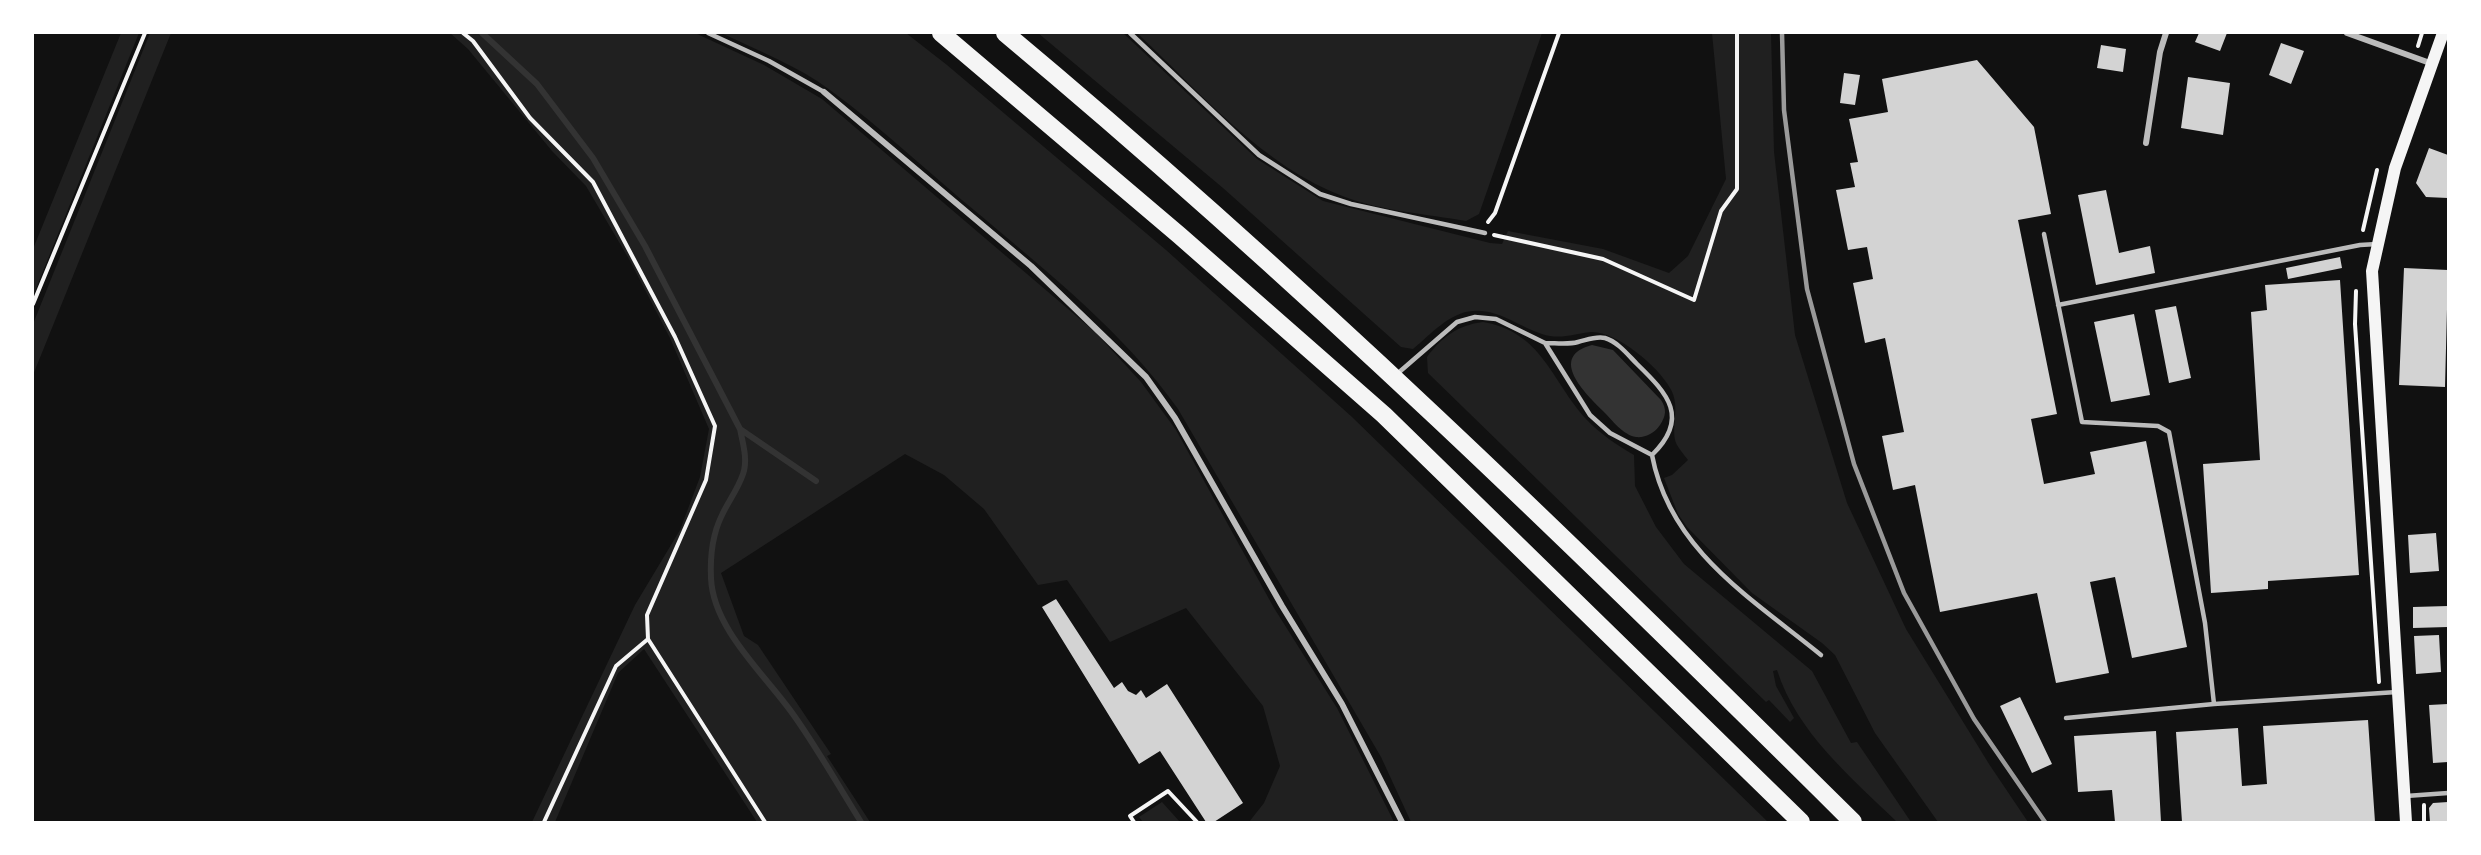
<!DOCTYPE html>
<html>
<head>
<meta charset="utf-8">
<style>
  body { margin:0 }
  #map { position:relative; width:2481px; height:855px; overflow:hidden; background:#111; font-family:"PT Sans",sans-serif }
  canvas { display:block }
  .frame { position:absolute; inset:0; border:34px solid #fff; pointer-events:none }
</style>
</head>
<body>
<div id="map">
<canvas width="2481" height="855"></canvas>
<div class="frame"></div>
</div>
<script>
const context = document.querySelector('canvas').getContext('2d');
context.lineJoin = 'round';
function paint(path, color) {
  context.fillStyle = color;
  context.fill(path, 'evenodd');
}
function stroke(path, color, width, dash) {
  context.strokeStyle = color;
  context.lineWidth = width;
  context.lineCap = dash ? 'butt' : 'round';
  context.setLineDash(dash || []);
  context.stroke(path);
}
const green = new Path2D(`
  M 121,33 L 139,33 L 33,296 L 33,249 Z
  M 150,33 L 171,33 L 33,375 L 33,324 Z
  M 450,33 L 695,33 L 764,65 L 822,99 L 1095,332 L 1141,382 L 1176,430 L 1274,608 L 1337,708 L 1394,822 L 1249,822 L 1264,803 L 1280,766 L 1263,706 L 1186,608 L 1110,642 L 1067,580 L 1038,585 L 984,509 L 944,475 L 905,454 L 721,573 L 744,636 L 758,645 L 831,754 L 827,756 L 870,822 L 757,822 L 644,649 L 618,673 L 555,822 L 532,822 L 635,605 L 680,530 L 700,477 L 709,429 L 670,338 L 629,259 L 586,186 L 552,151 L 468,49 Z
  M 721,33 L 906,33 L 947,65 L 1166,250 L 1352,417 L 1768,822 L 1411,822 L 1381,757 L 1178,409 C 1124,333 1051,275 980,215 C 930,174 882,128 830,90 C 798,66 757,50 721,33 Z
  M 1038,33 L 1123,33 L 1257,159 L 1323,201 L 1490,243 L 1502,244 L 1508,231 L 1603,249 L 1669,273 L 1688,256 L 1726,179 L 1712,33 L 1771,33 L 1774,152 L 1795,335 L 1847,503 L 1906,629 L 1989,764 L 2028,822 L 1938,822 L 1875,733 L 1835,655 L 1822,643 L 1752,593 L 1687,527 L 1678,514 L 1664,478 L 1672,475 L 1688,460 C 1684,455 1680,450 1677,445 C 1669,429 1682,407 1670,388 C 1658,366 1616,331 1591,332 C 1574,334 1559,340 1542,334 C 1519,327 1499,309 1473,311 C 1450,312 1430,335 1413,349 L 1401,347 L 1223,188 Z
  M 1137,33 L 1542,33 L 1479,214 L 1466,221 C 1427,214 1382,211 1345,197 C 1263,167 1199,91 1137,33 Z
  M 1483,322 C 1542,332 1551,380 1586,419 C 1600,434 1617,445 1634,455 L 1635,486 L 1656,527 L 1684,564 L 1812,671 L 1851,743 L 1857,742 L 1911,822 L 1897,822 C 1851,777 1797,733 1777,670 L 1773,671 L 1776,686 L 1794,718 L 1790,722 L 1769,700 L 1766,702 L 1428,373 L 1427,357 C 1442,337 1458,325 1483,322 Z
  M 1162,802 L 1180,822 L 1143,822 L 1139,817 Z`);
const water = new Path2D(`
  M 1592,345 L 1613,350 L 1661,400 C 1667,409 1666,416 1660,425 C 1655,433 1645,438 1636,437 C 1623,435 1612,420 1603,411 C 1586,394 1547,357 1592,345 Z`);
const stream = new Path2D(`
  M 482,33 L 537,84 L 593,158 L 645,246 L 740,429 L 816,481
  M 740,429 C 743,444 748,460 743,474 C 738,489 728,502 722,515 C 712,535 710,556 711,578 C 713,630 767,676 795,717 C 819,751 839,787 861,822`);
const building = new Path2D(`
  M 2199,33 L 2227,33 L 2220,51 L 2195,42 Z
  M 2281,43 L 2304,51 L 2291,84 L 2269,75 Z
  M 2101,45 L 2126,49 L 2123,72 L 2097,68 Z
  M 1977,60 L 2034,127 L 2051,214 L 2018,220 L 2057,414 L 2031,419 L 2044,484 L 2095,474 L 2090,452 L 2146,441 L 2187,647 L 2132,658 L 2115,577 L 2090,582 L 2109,673 L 2056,683 L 2037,593 L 1940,612 L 1915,485 L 1893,490 L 1882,436 L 1904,432 L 1885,338 L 1865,343 L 1853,283 L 1873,279 L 1867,247 L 1848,250 L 1836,190 L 1855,187 L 1850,163 L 1858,162 L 1849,119 L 1888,112 L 1882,79 Z
  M 1844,73 L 1860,75 L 1855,105 L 1840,103 Z
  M 2188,77 L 2230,83 L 2223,135 L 2181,128 Z
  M 2429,148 L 2448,155 L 2448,198 L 2426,197 L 2416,183 Z
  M 2106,190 L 2119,253 L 2150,246 L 2155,273 L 2096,285 L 2078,195 Z
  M 2340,257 L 2342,268 L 2288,279 L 2286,268 Z
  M 2404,268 L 2448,270 L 2445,387 L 2399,385 Z
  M 2340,280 L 2359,575 L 2268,581 L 2268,589 L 2211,593 L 2203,464 L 2260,460 L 2251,312 L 2267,310 L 2265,285 Z
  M 2176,306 L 2191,378 L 2169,383 L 2155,310 Z
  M 2134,314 L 2150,395 L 2111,402 L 2094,322 Z
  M 2436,533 L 2439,571 L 2410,573 L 2408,535 Z
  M 1056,599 L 1114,688 L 1122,682 L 1128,691 L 1136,695 L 1141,690 L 1146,698 L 1167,684 L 1243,803 L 1214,822 L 1206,822 L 1160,751 L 1139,764 L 1042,607 Z
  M 2448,606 L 2448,627 L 2413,628 L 2413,607 Z
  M 2439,635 L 2441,672 L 2416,674 L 2414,636 Z
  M 2020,697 L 2052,764 L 2032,773 L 2000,706 Z
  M 2448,704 L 2448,762 L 2433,763 L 2429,705 Z
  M 2368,720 L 2375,822 L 2182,822 L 2176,732 L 2238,728 L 2242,786 L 2267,784 L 2263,726 Z
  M 2156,731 L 2161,822 L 2115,822 L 2112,790 L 2078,792 L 2074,736 Z
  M 2448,802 L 2448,822 L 2430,822 L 2429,808 L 2433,803 Z`);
const path = new Path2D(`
  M 463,33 L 473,41 L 530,118 L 593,182 L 675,337 L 715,426 L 706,480 L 647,615 L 648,639 L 765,822
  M 2418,46 L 2422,33
  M 1488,222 L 1495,213 L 1559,33
  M 2363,230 L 2377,170
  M 1494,235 L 1603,259 L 1694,300 L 1721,211 L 1737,189 L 1737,33
  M 2356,291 L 2355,324 L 2379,682
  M 33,304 L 145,33
  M 2424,805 L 2424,822
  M 544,822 L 616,666 L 648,639
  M 1134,822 L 1130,816 L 1168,791 L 1197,822`);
const service = new Path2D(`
  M 708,33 L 769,61 L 824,92
  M 1130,33 L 1259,155 L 1320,194 L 1351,204 L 1485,233
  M 2044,234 L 2082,422 L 2158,426 L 2169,432 L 2205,623 L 2214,704
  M 2058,305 L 2360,245 L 2377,244
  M 1545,343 C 1556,343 1568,345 1578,342 C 1587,340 1595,336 1605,338 C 1618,342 1628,355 1637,364 C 1668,394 1690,418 1652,455
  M 1397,374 L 1457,322 L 1475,317 L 1496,319 L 1545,343 L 1590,415 L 1610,433 L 1652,455 C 1670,550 1751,598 1821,655
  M 2066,718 L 2214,704 L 2397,692
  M 2406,796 L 2448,793`);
const minor = new Path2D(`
  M 2347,33 L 2430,63
  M 824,92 L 1031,266 L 1146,377 L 1175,418 L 1282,606 L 1342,704 L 1402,822
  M 2146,143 L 2160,52 L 2166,33`);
const secondary = new Path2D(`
  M 2406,822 L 2372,271 L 2395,168 L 2443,33`);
const motorway = new Path2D(`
  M 941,33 L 1179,235 L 1384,415 L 1801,822
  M 1005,33 C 1302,281 1579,550 1853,822`);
const rail = new Path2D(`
  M 1782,33 L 1784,110 L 1807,289 L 1854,464 L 1904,593 L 1974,719 L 2045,822`);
paint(green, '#202020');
paint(water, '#333');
stroke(stream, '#333', 6);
paint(building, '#d3d3d3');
stroke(path, '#f5f5f5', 4);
stroke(service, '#bcbcbc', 4.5);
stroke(minor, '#bcbcbc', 6);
stroke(secondary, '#f5f5f5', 12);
stroke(motorway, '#f5f5f5', 18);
stroke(rail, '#9a9a9a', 4.5);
</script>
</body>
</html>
